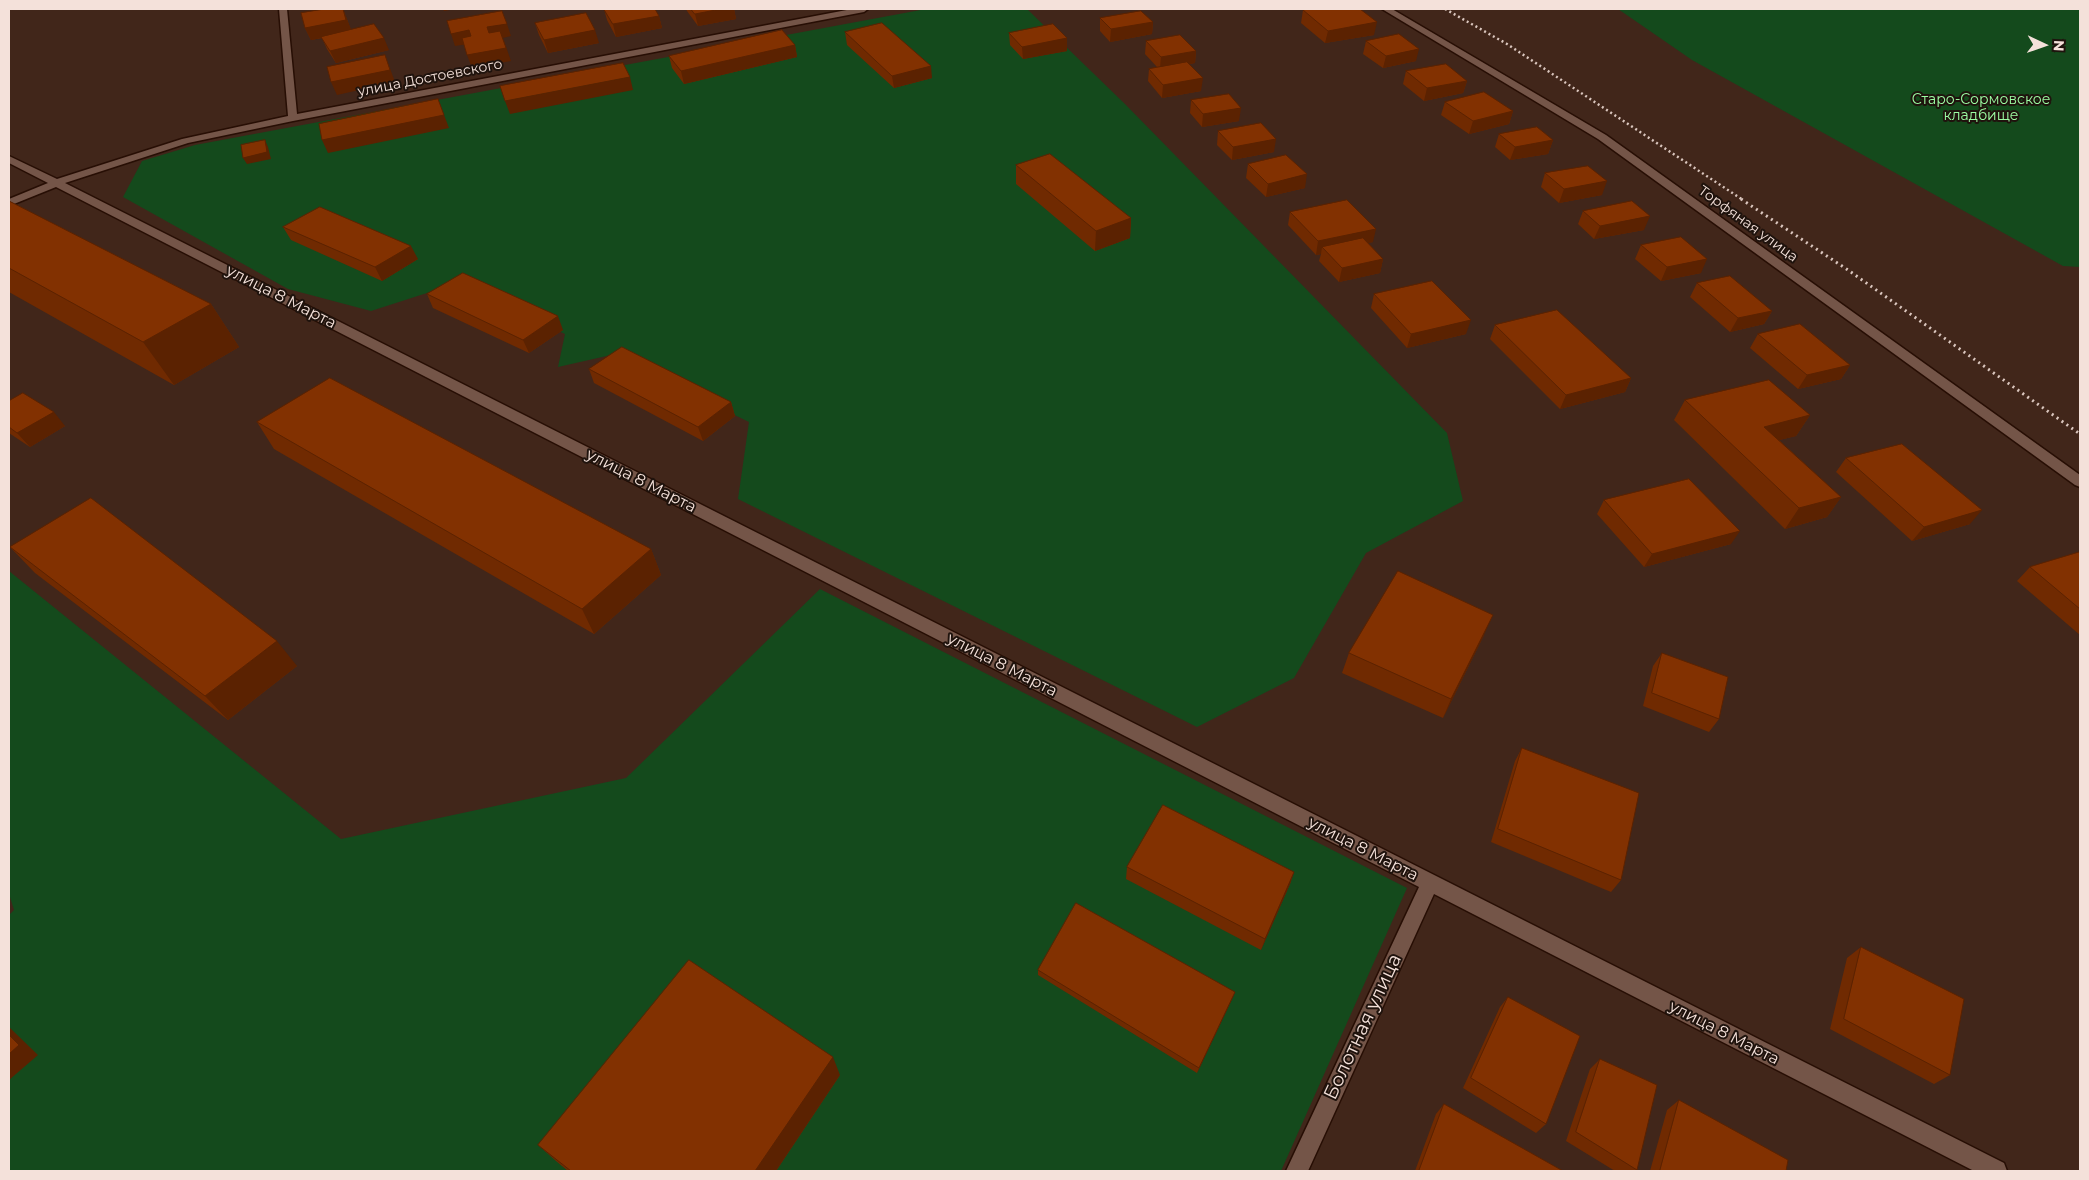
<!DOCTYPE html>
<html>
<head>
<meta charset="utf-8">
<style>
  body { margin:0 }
  #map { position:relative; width:2089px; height:1180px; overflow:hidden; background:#41261a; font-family:Montserrat,sans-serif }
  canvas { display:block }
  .frame { position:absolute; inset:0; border:10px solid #f4e1da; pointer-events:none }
  .north { position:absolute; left:2019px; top:20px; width:50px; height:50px; -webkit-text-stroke:4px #1f130d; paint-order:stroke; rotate:93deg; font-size:14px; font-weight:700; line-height:20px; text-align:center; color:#f4e1da }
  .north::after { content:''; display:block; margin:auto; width:18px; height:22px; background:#f4e1da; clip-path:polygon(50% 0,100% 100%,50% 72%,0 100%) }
</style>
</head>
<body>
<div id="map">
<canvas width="2089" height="1180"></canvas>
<div class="frame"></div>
<div class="north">N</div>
</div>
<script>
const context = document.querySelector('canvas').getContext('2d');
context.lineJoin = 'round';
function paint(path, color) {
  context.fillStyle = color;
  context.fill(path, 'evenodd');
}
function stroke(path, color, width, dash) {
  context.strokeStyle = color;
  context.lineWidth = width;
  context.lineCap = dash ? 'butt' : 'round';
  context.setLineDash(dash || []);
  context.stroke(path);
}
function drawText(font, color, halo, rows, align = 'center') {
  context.font = font + ' Montserrat,sans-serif';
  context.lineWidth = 4;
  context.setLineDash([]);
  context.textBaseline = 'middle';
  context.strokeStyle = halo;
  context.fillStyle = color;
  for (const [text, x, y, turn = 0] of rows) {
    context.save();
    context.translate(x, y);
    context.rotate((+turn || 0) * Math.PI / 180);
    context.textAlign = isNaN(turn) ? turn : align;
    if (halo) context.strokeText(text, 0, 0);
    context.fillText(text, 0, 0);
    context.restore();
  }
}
const green = new Path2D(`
  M 926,9 L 1027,9 L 1125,104 L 1447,433 L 1463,501 L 1366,553 L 1294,678 L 1197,727 L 738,499 L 749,422 L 611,355 L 558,367 L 565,334 L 458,283 L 371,311 L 288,289 L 123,197 L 142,161 L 195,145 Z
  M 1618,9 L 2080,9 L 2080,267 L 2063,266 L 1692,60 Z
  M 9,571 L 341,839 L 626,778 L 820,589 L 1407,888 L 1281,1171 L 9,1171 L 9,915 L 14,910 L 9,894 Z`);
const minor = new Path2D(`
  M 279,9 L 287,9 L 297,114 L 852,9 L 868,9 L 864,12 L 293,121 L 188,143 L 65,183 L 2004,1163 L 2007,1171 L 1974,1171 L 1434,894 L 1308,1171 L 1286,1171 L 1419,887 L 56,187 L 9,206 L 9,199 L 48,183 L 9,163 L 9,156 L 57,179 L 182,139 L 288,116 Z
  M 1382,9 L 1392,9 L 1606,135 L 2080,475 L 2080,487 L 2075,485 L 1598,139 Z`);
const railFar1 = new Path2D(`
  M 1445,9 L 1507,44 L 1743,200`);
const rail = new Path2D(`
  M 1741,199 L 1848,270 L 2080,434`);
const wall = new Path2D(`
  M 343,9 L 351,30 L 389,50 L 336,63 L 327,49 L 322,38 L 311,40 L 305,28 Z
  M 604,9 L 659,16 L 662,28 L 616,37 L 607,20 Z
  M 686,9 L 734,9 L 736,19 L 698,26 L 687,11 Z
  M 1303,10 L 1374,35 L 1325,43 L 1301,23 Z
  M 1100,18 L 1153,22 L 1152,34 L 1110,42 L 1100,31 Z
  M 535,23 L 599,43 L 548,53 L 539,35 Z
  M 845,32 L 932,78 L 894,88 L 847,45 Z
  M 1009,33 L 1067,38 L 1067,51 L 1023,59 L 1010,45 Z
  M 1146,41 L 1196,51 L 1195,63 L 1189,64 L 1201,91 L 1162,98 L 1148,81 L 1149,69 L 1157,67 L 1145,54 Z
  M 1366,41 L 1416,61 L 1383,68 L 1363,54 Z
  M 795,45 L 797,57 L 684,84 L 672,68 L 669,56 Z
  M 1406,71 L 1467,81 L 1463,93 L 1424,101 L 1403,84 Z
  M 1191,100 L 1239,121 L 1202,127 L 1190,113 Z
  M 1445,102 L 1513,111 L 1509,124 L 1469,134 L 1441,115 Z
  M 1218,131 L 1274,152 L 1232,160 L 1217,145 Z
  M 1499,134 L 1553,140 L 1548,154 L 1510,160 L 1495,147 Z
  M 1248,164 L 1305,188 L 1266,197 L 1246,178 Z
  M 1016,165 L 1131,218 L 1130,238 L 1095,251 L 1016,184 Z
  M 1545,173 L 1602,195 L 1559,203 L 1541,187 Z
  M 9,201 L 211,304 L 239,347 L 174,385 L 9,292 Z
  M 1583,211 L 1644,230 L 1594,239 L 1578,224 Z
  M 1290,212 L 1373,242 L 1368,243 L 1383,259 L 1380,273 L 1339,282 L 1319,261 L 1321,254 L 1316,255 L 1288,225 Z
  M 283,227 L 418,259 L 382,281 L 291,240 Z
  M 1641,245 L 1701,273 L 1661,281 L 1635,259 Z
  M 1697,283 L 1772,311 L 1764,324 L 1730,332 L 1690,297 Z
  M 427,294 L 563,330 L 529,353 L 433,308 Z
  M 1374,294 L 1466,334 L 1407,348 L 1371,308 Z
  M 1495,325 L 1631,378 L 1625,392 L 1560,409 L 1490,339 Z
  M 1758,334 L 1850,365 L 1841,379 L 1798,389 L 1750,348 Z
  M 589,369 L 731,402 L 735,416 L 703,441 L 594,383 Z
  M 1685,400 L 1810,415 L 1796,436 L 1779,440 L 1841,497 L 1827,517 L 1785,529 L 1674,420 Z
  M 9,401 L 65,426 L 30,447 L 9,433 Z
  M 257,422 L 651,549 L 661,575 L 594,634 L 274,449 Z
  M 1846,458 L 1970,524 L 1912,541 L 1836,472 Z
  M 1604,500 L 1731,544 L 1644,567 L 1597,514 Z
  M 10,547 L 297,666 L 228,720 L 35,573 Z
  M 2080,552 L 2080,635 L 2017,581 L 2030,567 Z
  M 1484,635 L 1443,718 L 1342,673 L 1349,653 Z
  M 1662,653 L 1719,719 L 1709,732 L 1643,706 L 1653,666 Z
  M 1522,748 L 1621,880 L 1611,892 L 1491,842 L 1515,761 Z
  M 1127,867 L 1294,872 L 1290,884 L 1261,950 L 1126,879 Z
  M 1861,947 L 1950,1075 L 1934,1084 L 1830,1029 L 1847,958 Z
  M 1038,970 L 1235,992 L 1233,997 L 1197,1073 L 1038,975 Z
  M 1508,997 L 1546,1124 L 1536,1133 L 1463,1088 L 1500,1007 Z
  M 1600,1059 L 1637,1170 L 1635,1171 L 1615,1171 L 1566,1141 L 1590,1069 Z
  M 840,1075 L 776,1171 L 568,1171 L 556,1161 L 538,1145 Z
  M 1679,1100 L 1786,1171 L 1650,1171 L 1667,1110 Z
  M 1444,1104 L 1563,1171 L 1415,1171 L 1436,1114 Z`);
const shadedWall = new Path2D(`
  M 343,9 L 352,32 L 311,40 L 305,28 Z
  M 443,9 L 456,9 L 444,11 Z
  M 721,9 L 734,9 L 736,19 L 698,26 L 695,14 Z
  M 659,16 L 662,28 L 616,37 L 613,24 Z
  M 1153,22 L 1152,34 L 1110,42 L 1111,29 Z
  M 1377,22 L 1374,35 L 1325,43 L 1328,31 Z
  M 507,24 L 511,36 L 503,38 L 511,61 L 472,68 L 467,55 L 487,27 Z
  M 469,30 L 474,43 L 455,46 L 451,34 Z
  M 595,30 L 599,43 L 548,53 L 544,40 Z
  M 384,38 L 389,50 L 336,63 L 330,51 Z
  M 1067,38 L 1067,51 L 1023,59 L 1022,47 Z
  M 795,45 L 797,57 L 684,84 L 681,71 Z
  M 1419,49 L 1416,61 L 1383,68 L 1386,56 Z
  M 1196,51 L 1195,63 L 1160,69 L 1161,57 Z
  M 385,55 L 395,82 L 337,95 L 331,82 Z
  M 931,66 L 932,78 L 894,88 L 892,76 Z
  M 630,77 L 633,90 L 510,114 L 505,101 Z
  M 1203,78 L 1201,91 L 1162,98 L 1163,85 Z
  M 1467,81 L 1463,93 L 1424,101 L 1427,88 Z
  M 438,99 L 449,128 L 328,153 L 322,140 Z
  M 1241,108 L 1239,121 L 1202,127 L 1203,114 Z
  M 1513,111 L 1509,124 L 1469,134 L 1473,121 Z
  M 1276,139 L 1274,152 L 1232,160 L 1233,147 Z
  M 265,140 L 268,147 L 271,159 L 247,164 L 243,158 Z
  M 1553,140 L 1548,154 L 1510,160 L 1515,147 Z
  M 1307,174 L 1305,188 L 1266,197 L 1268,184 Z
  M 1607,181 L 1602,195 L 1559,203 L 1564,189 Z
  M 1650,216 L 1644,230 L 1594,239 L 1600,226 Z
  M 1131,218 L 1130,238 L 1095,251 L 1096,231 Z
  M 1376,229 L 1373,242 L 1327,252 L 1322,247 L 1321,254 L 1316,255 L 1318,241 Z
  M 411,246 L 418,259 L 382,281 L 375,267 Z
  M 1383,259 L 1380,273 L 1339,282 L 1342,268 Z
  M 1707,259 L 1701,273 L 1661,281 L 1667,267 Z
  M 211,304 L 239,347 L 174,385 L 143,342 Z
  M 1772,311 L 1764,324 L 1730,332 L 1738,318 Z
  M 558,316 L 563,330 L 529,353 L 523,340 Z
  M 1471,320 L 1466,334 L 1407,348 L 1411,334 Z
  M 1850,365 L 1841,379 L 1798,389 L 1807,375 Z
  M 1631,378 L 1625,392 L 1560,409 L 1566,395 Z
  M 731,402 L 735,416 L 703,441 L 698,427 Z
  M 54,412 L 65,426 L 30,447 L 17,433 Z
  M 1810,415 L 1796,436 L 1751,447 L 1764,427 Z
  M 1841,497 L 1827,517 L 1785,529 L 1799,508 Z
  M 1982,510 L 1970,524 L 1912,541 L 1924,527 Z
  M 1740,531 L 1731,544 L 1644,567 L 1652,554 Z
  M 651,549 L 661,575 L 594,634 L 582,609 Z
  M 1493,615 L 1484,635 L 1443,718 L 1451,699 Z
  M 277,641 L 297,666 L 228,720 L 205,696 Z
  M 1294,872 L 1290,884 L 1261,950 L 1265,939 Z
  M 1235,992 L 1233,997 L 1197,1073 L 1199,1068 Z
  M 9,1027 L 38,1055 L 9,1080 Z
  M 833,1057 L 840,1075 L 776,1171 L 755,1171 Z`);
const building = new Path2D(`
  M 325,9 L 343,9 L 346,20 L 305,28 L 301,13 Z
  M 604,9 L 655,9 L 659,16 L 613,24 Z
  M 691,9 L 721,9 L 695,14 Z
  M 1313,9 L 1360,9 L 1377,22 L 1328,31 L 1303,10 Z
  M 502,11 L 507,24 L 487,27 L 489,33 L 500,31 L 506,48 L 467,55 L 462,38 L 471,36 L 469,30 L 451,34 L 447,21 Z
  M 1141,11 L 1153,22 L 1111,29 L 1100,18 Z
  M 586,13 L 595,30 L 544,40 L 535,23 Z
  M 882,23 L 931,66 L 892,76 L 845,32 Z
  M 374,24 L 384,38 L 330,51 L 321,37 Z
  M 1053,24 L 1067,38 L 1022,47 L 1009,33 Z
  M 782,30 L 795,45 L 681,71 L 669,56 Z
  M 1399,34 L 1419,49 L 1386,56 L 1366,41 Z
  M 1180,35 L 1196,51 L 1161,57 L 1146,41 Z
  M 385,55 L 390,70 L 331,82 L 327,67 Z
  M 1187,62 L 1203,78 L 1163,85 L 1149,69 Z
  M 623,63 L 630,77 L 505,101 L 500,86 Z
  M 1446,64 L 1467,81 L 1427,88 L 1406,71 Z
  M 1484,92 L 1513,111 L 1473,121 L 1445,102 Z
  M 1229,94 L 1241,108 L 1203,114 L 1191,100 Z
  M 438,99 L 444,115 L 322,140 L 319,124 Z
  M 1261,123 L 1276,139 L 1233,147 L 1218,131 Z
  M 1537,127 L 1553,140 L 1515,147 L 1499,134 Z
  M 265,140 L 267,152 L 243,158 L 241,145 Z
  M 1050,154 L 1131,218 L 1096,231 L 1016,165 Z
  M 1286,155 L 1307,174 L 1268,184 L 1248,164 Z
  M 1588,166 L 1607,181 L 1564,189 L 1545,173 Z
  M 1347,200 L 1376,229 L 1318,241 L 1290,212 Z
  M 9,201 L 211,304 L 143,342 L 9,268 Z
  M 1632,201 L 1650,216 L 1600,226 L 1583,211 Z
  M 320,207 L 411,246 L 375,267 L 283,227 Z
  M 1681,237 L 1707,259 L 1667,267 L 1641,245 Z
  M 1363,238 L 1383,259 L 1342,268 L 1322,247 Z
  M 463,273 L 558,316 L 523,340 L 427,294 Z
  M 1730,276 L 1772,311 L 1738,318 L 1697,283 Z
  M 1432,281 L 1471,320 L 1411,334 L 1374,294 Z
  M 1557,310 L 1631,378 L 1566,395 L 1495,325 Z
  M 1800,324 L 1850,365 L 1807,375 L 1758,334 Z
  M 622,347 L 731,402 L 698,427 L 589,369 Z
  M 330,378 L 651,549 L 582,609 L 257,422 Z
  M 1769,380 L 1810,415 L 1764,427 L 1841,497 L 1799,508 L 1685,400 Z
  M 23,393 L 54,412 L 17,433 L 9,427 L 9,401 Z
  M 1902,444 L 1982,510 L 1924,527 L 1846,458 Z
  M 1689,479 L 1740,531 L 1652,554 L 1604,500 Z
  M 91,498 L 277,641 L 205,696 L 10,547 Z
  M 2080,552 L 2080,609 L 2030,567 Z
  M 1398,571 L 1493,615 L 1451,699 L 1349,653 Z
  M 1662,653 L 1728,677 L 1719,719 L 1652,693 Z
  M 1522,748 L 1639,793 L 1621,880 L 1498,829 Z
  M 1163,805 L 1294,872 L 1265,939 L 1127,867 Z
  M 1076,903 L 1235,992 L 1199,1068 L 1038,970 Z
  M 1861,947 L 1964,999 L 1950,1075 L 1844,1019 Z
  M 689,960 L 833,1057 L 755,1171 L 571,1171 L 538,1145 Z
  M 1508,997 L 1580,1036 L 1546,1124 L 1471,1078 Z
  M 9,1035 L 19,1045 L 9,1054 Z
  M 1600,1059 L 1657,1085 L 1637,1170 L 1576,1132 Z
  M 1679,1100 L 1788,1160 L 1786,1171 L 1660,1171 Z
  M 1444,1104 L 1563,1171 L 1419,1171 Z`);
const farStreetnames = [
  ["улица Достоевского",430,78,-11],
  ["Торфяная улица",1748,224,36]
];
const farParknames = [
  ["Старо-Сормовское",1981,100],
  ["кладбище",1981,116]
];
const streetNames = [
  ["улица 8 Марта",281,297,27],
  ["улица 8 Марта",641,481,27],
  ["улица 8 Марта",1002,665,27],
  ["улица 8 Марта",1363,849,27],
  ["улица 8 Марта",1724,1033,27]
];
const nearStreetnames = [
  ["Болотная улица",1363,1027,-65]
];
paint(green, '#144a1c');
stroke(minor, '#270e04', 3);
paint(minor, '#745548');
stroke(railFar1, '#dac6be', 2.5, [2, 3]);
stroke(rail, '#dac6be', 3, [2, 4]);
paint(wall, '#702a01');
paint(shadedWall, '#5b2201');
paint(building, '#823101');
stroke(building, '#5b2201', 1);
drawText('14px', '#f4e1da', '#1f130d', farStreetnames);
drawText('14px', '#9cfda3', '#1f130d', farParknames);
drawText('16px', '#f4e1da', '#1f130d', streetNames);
drawText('19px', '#f4e1da', '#1f130d', nearStreetnames);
</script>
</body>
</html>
